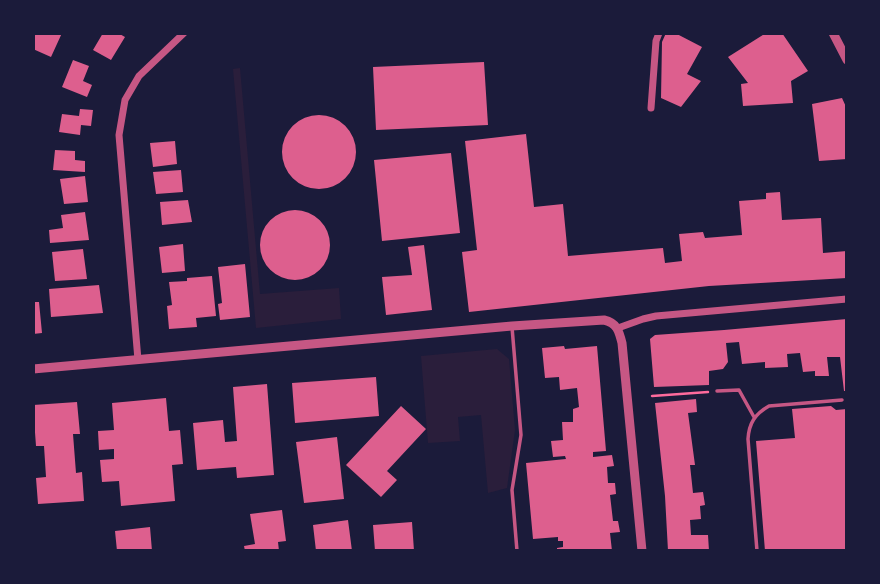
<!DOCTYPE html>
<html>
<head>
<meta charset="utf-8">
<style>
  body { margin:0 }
  #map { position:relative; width:880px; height:584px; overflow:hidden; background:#1b1b3a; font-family:Lato,sans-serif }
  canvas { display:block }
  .frame { position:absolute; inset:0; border:35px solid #1b1b3a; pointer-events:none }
</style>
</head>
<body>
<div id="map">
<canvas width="880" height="584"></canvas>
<div class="frame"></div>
</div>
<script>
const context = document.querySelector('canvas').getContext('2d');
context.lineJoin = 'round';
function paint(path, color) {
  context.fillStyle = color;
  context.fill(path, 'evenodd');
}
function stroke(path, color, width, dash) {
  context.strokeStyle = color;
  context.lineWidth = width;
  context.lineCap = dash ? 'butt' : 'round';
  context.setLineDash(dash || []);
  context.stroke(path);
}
const green = new Path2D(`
  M 240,68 L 260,294 L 339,288 L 341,319 L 256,328 L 233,69 Z
  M 497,349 L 509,359 L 515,430 L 507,488 L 488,493 L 481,415 L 458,417 L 460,441 L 428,443 L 421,356 Z`);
const building = new Path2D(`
  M 36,33 L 62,33 L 51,57 L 33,49 L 33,40 Z
  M 103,33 L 118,33 L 125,37 L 111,60 L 93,50 Z
  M 666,33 L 675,33 L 702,47 L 687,74 L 701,81 L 681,107 L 661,98 L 662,42 Z
  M 766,33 L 782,33 L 808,71 L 791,81 L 793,103 L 743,106 L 741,84 L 748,83 L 728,57 Z
  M 73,60 L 89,66 L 83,81 L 92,85 L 87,97 L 62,87 Z
  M 484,62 L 488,125 L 376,130 L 373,67 Z
  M 842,98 L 847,109 L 847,159 L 819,161 L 812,104 Z
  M 80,109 L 93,110 L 91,126 L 81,125 L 80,135 L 59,132 L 62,114 L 79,116 Z
  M282 152a37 37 0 1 1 74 0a37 37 0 1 1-74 0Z
  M 526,134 L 534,207 L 563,204 L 568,256 L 663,248 L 665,263 L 682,261 L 679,234 L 703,232 L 705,238 L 742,235 L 739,201 L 766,199 L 766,193 L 780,192 L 782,220 L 821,218 L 823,253 L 847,251 L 847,278 L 709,286 L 469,312 L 462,252 L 477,250 L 465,141 Z
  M 175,141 L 177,164 L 153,167 L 150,143 Z
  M 55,150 L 75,151 L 75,160 L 85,161 L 85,172 L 53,170 Z
  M 451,153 L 460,233 L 382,241 L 374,160 Z
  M 181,170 L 183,192 L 156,194 L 153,172 Z
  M 85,176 L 88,202 L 64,204 L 60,179 Z
  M 188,200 L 192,222 L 162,225 L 160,202 Z
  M260 245a35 35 0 1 1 70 0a35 35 0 1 1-70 0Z
  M 85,212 L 89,240 L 50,243 L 49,230 L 63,228 L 61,215 Z
  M 183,244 L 185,271 L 162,273 L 159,247 Z
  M 424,245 L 432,310 L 386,315 L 382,277 L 412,275 L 408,247 Z
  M 83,249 L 87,279 L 55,281 L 52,252 Z
  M 245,264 L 250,317 L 220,320 L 218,304 L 222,303 L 218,267 Z
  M 212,276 L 216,316 L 196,318 L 197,327 L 169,329 L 167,306 L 172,305 L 169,282 L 187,281 L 187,278 Z
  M 99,285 L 103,313 L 51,317 L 49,289 Z
  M 33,302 L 39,302 L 42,333 L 33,334 Z
  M 847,319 L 847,391 L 844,391 L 840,357 L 827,357 L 829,376 L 815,376 L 815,371 L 803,372 L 800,353 L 787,354 L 788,367 L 765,368 L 765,362 L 742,364 L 739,342 L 726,343 L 728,362 L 723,369 L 709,371 L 709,385 L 654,387 L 650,339 L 655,335 L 724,330 Z
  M 564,346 L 565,349 L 597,346 L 606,451 L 593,452 L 593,457 L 612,455 L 614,466 L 607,467 L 608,483 L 615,483 L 616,494 L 610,495 L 613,521 L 618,521 L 620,532 L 610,533 L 612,551 L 557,551 L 557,548 L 563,547 L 563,541 L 558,541 L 558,537 L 533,539 L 526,463 L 566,459 L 565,456 L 553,457 L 551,441 L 563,440 L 562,422 L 573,422 L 573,409 L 579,407 L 577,388 L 560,390 L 559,377 L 545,378 L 542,348 Z
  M 376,377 L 379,416 L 295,423 L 292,383 Z
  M 267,384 L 274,475 L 237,478 L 236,467 L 197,470 L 193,423 L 223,420 L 225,442 L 237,441 L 233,387 Z
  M 166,398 L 169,431 L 180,430 L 183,464 L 172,465 L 175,501 L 121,506 L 119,481 L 102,482 L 100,460 L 114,459 L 114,449 L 99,450 L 98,431 L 114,430 L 112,403 Z
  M 696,399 L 697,412 L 688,413 L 695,465 L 690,465 L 693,493 L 703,492 L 705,505 L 700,506 L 701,519 L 690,520 L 691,535 L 708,535 L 709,551 L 668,551 L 665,496 L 655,403 Z
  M 77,402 L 80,434 L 73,434 L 76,473 L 82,472 L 84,501 L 38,504 L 36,478 L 46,477 L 44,446 L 36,446 L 33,405 Z
  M 401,406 L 426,429 L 387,471 L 397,480 L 381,497 L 346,465 Z
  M 831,406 L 836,410 L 847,409 L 847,551 L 765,551 L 756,441 L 795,438 L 792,409 Z
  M 337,437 L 344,499 L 304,503 L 296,442 Z
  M 282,510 L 286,541 L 278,542 L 279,551 L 245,551 L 244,546 L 255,544 L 250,514 Z
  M 348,520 L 352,551 L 316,551 L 313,525 Z
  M 412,522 L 414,551 L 375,551 L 373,525 Z
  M 150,527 L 152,551 L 117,551 L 115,531 Z`);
const path = new Path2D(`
  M 652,396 L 708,392`);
const service = new Path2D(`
  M 512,327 L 521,435 L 512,490 L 517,551
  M 717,391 L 739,390 L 754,417
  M 757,551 L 748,439 C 749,423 755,414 769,406 L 842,400`);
const minor = new Path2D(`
  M 651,108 L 656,41 L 659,33
  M 618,328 L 643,319 L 656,316 L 847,299
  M 138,360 L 119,135 L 125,100 L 139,76 L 184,33`);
const tertiary = new Path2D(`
  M 833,33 L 847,60
  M 33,369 L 512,326 L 604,320 C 617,323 619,331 622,343 L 642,551`);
paint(green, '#2a1e3b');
paint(building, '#dd5f8e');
stroke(path, '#ff6b9d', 2.5);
stroke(service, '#c65784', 3.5);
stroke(minor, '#c65784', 7);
stroke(tertiary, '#c65784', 9);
</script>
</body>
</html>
